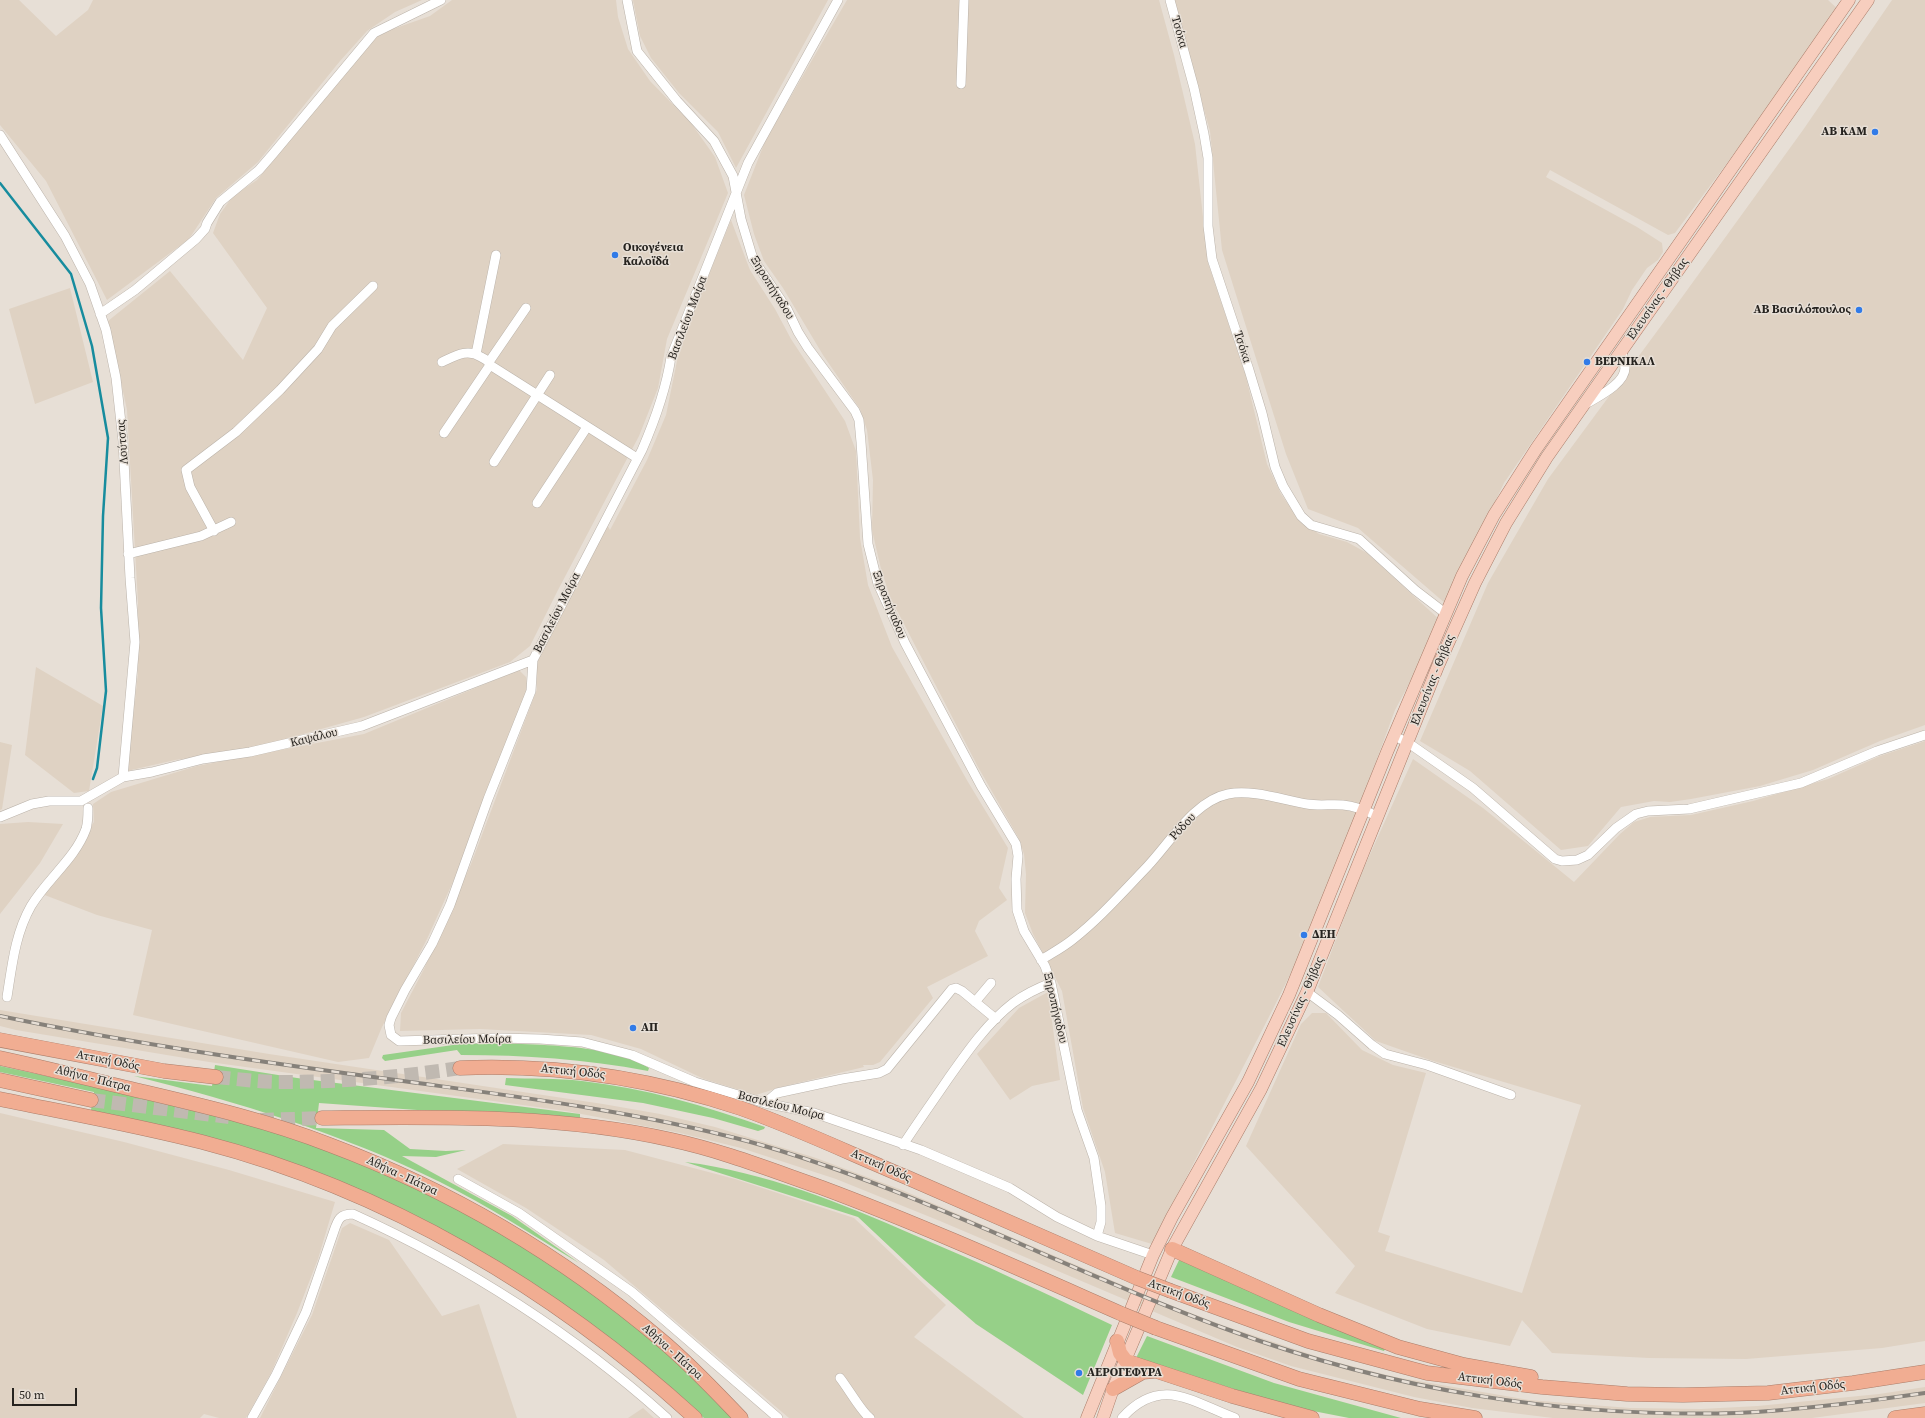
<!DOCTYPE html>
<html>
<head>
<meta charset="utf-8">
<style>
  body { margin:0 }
  #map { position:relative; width:1925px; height:1418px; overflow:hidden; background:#e7dfd6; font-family:"Source Serif 4",serif }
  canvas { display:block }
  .scale { position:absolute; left:12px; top:1388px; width:65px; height:18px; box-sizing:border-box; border:2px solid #26231f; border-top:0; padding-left:5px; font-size:12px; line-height:14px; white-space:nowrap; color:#26231f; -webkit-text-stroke:3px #e7dfd6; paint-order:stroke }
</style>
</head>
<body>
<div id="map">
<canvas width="1925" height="1418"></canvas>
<div class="scale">50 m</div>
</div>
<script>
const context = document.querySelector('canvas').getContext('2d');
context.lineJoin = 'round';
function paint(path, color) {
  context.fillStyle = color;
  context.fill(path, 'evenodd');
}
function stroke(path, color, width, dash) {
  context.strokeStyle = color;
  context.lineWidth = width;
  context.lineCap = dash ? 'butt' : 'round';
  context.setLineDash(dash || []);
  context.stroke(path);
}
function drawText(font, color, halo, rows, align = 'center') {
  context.font = font + ' "Source Serif 4",serif';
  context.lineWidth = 3;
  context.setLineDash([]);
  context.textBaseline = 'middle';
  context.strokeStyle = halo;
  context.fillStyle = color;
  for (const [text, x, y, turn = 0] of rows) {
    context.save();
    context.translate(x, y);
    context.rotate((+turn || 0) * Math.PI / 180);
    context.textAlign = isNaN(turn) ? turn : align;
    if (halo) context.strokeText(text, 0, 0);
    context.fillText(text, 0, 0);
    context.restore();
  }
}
const built = new Path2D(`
  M 0,0 L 19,0 L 56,36 L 88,10 L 93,0 L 422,0 L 395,12 L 367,31 L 340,61 L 258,162 L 216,198 L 189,239 L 107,300 L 46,181 L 0,125 Z
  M 452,0 L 616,0 L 618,17 L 628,49 L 650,81 L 691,123 L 715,157 L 728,193 L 667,339 L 658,388 L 639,436 L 558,590 L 530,646 L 510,662 L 364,717 L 250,749 L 175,760 L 127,771 L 138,673 L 138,602 L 127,410 L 108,321 L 170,271 L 243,360 L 267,308 L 213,233 L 220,214 L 233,196 L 257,180 L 376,35 L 430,16 Z
  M 633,0 L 828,0 L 736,168 L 718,132 L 679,93 L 651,58 L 640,36 Z
  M 847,0 L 1159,0 L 1174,55 L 1195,144 L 1208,263 L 1245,373 L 1267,464 L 1281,494 L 1298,518 L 1319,534 L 1347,542 L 1367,553 L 1442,622 L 1395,710 L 1364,794 L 1352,850 L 1274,1007 L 1152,1244 L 1115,1233 L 1105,1172 L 1083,1108 L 1062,991 L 1033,934 L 1025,913 L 1026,874 L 1024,854 L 1018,837 L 978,767 L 890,597 L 881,569 L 872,530 L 873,480 L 867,430 L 860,409 L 823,355 L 783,288 L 764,261 L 754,234 L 744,195 L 766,139 Z
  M 1173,0 L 1828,0 L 1840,11 L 1675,233 L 1668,235 L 1550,170 L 1546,177 L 1637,227 L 1662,243 L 1663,252 L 1658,260 L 1647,268 L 1632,290 L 1623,309 L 1504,483 L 1446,604 L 1358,528 L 1308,509 L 1286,454 L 1222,250 L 1210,131 Z
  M 1892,0 L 1925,0 L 1925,725 L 1880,741 L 1813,770 L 1760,786 L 1691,799 L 1670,802 L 1654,801 L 1621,807 L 1588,846 L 1561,850 L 1470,771 L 1420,741 L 1488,583 L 1548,479 L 1672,311 L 1803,130 Z
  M 731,220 L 750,270 L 775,309 L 791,339 L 845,421 L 856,451 L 860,538 L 868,585 L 892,647 L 968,782 L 1008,848 L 999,888 L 1007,900 L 979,921 L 975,931 L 988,956 L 927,987 L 933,998 L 880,1062 L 873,1065 L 863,1065 L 864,1067 L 781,1087 L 756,1095 L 704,1079 L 641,1049 L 591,1035 L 480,1029 L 400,1031 L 401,1013 L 424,969 L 471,864 L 537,689 L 537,663 L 554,625 L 606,523 L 610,530 L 647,460 L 666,415 L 677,361 L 690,321 Z
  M 70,288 L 93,382 L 35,404 L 9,309 Z
  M 36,667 L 103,706 L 89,791 L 74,793 L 25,755 Z
  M 519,670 L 526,677 L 527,690 L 467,851 L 427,939 L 382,1027 L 369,1058 L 338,1062 L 133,1015 L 152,930 L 97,915 L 42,894 L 94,822 L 93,804 L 111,792 L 197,766 L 364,734 Z
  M 1925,741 L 1925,1341 L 1882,1348 L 1746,1359 L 1649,1358 L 1552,1353 L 1522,1320 L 1510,1346 L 1427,1329 L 1335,1293 L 1355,1266 L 1246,1146 L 1301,1024 L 1312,1013 L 1326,1013 L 1362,1050 L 1393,1065 L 1426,1073 L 1378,1232 L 1390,1236 L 1385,1251 L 1522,1293 L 1581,1105 L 1430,1060 L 1376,1041 L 1318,987 L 1358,881 L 1413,759 L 1483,808 L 1574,882 L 1620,834 L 1634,822 L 1650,817 L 1691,815 L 1753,801 L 1828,779 L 1880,756 Z
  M 0,742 L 12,745 L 2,809 L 0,810 Z
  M 28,822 L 63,824 L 40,863 L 0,914 L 0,824 Z
  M 1048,992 L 1060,1080 L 1032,1086 L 1010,1100 L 977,1054 L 1019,1008 Z
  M 0,1010 L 269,1054 L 603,1104 L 660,1114 L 715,1127 L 816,1158 L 902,1190 L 1162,1302 L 1225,1326 L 1328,1360 L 1395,1377 L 1529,1400 L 1630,1408 L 1701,1409 L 1758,1406 L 1879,1394 L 1925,1387 L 1925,1403 L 1812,1418 L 1553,1418 L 1472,1408 L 1414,1397 L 1291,1366 L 1237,1347 L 940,1221 L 836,1179 L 741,1148 L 680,1133 L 566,1111 L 209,1062 L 16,1030 L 0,1026 Z
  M 0,1113 L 124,1142 L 229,1170 L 335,1202 L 318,1259 L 297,1313 L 271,1373 L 246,1418 L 219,1418 L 204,1414 L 200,1418 L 0,1418 Z
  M 503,1144 L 625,1150 L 735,1179 L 854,1218 L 946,1305 L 914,1337 L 1024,1418 L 789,1418 L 604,1260 L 526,1208 L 457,1169 Z
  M 350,1223 L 389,1240 L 442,1316 L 479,1304 L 517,1418 L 260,1418 L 312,1315 L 342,1228 Z
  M 643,1408 L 654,1418 L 628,1418 Z`);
const green = new Path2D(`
  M 467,1043 C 510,1044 615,1042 649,1068 L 648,1071 C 584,1059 526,1055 461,1055 L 457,1050 L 385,1061 L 382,1058 L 383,1055 Z
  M 215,1065 L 297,1078 L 580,1114 L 580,1118 L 459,1113 L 319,1103 L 316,1128 L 384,1130 L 410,1149 L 446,1151 L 466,1150 L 436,1157 L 402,1156 L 512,1216 L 579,1263 C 533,1235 488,1206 440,1182 C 343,1134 238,1102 134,1076 L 212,1086 Z
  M 0,1066 C 56,1078 111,1090 167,1103 C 210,1113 253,1124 295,1139 C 425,1185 554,1254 658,1345 C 684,1368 708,1393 733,1418 L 704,1418 L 642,1363 L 582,1317 L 515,1273 L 445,1232 L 130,1119 L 91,1110 L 94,1092 L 0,1072 Z
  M 506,1078 C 531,1079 557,1078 582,1081 C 645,1088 705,1106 765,1127 L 764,1129 L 758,1131 L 713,1118 L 643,1103 L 505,1085 Z
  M 685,1162 C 765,1172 841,1203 914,1235 C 981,1263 1047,1294 1112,1325 L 1083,1395 L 976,1324 L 924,1279 L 858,1217 Z
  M 1180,1258 L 1386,1346 L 1384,1351 L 1289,1322 L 1171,1277 Z
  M 1147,1336 L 1274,1383 L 1401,1418 L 1349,1418 L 1308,1410 L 1262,1398 L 1136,1358 Z`);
const stream = new Path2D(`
  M 0,183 L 71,274 L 92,346 L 108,438 L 103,516 L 101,608 L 106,691 L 97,768 L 93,779`);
const highwayTunnel = new Path2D(`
  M 216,1077 C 238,1079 259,1082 280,1082 C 341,1082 401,1077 460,1068
  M 91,1100 L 229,1117
  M 260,1120 L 322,1118`);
const minor = new Path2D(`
  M 627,0 L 637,51 L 677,101 L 714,141 L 733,176 L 741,219 L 753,259 L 787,309 L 798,332 L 808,348 L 855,411 L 859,420 L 861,442 L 868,544 L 878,584 L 905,643 L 981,786 L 1016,844 L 1018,856 L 1016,879 L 1017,910 L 1024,931 L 1045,966 L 1051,983 L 1077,1110 L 1094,1158 L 1101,1206 L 1101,1222 L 1097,1236
  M 838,0 L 748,163 L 671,357 C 666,390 655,420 642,450 L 533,660 L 531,691 L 488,799 L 450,905 L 432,944 L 405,990 L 391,1018 L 389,1025 L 391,1035 L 399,1041 L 498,1038 L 540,1039 L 582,1042 L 632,1055 L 695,1082 L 765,1103 L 814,1113 L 921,1150 L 1010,1188 L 1057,1217 L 1097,1236 L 1153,1255
  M 1170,0 L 1194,88 L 1204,134 L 1208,158 L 1208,226 L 1212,259 L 1249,370 L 1262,413 L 1275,467 L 1283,486 L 1301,516 L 1311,525 L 1359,539 L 1415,590 L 1445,613
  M 961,84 L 964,0
  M 0,135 L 65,236 L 90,284 L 106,330 L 116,378 L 123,441 L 130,578 L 135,642 L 123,777
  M 100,314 L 135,290 L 196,239 L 205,229 L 207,223 L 220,202 L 259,170 L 272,155 L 374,33 L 441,0
  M 476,354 L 496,255
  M 442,362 C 455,356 467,348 481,357 C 485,359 489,361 490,365 L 637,458
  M 489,362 L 526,308
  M 1586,404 C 1597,397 1625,384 1625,368 C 1624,361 1621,356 1623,349
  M 444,433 L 490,365
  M 494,462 L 550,375
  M 537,503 L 587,427
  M 214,531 L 190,487 L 186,470 L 236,432 L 280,390 L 318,349 L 332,326 L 373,286
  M 128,554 L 201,536 L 231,522
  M 1394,736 L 1407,742 L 1473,788 L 1555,859 L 1562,861 L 1577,860 L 1588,855 L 1616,828 L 1636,814 L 1648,811 L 1689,809 L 1801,783 L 1877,751 L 1925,735
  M 0,817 L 32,804 L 49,801 L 81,801 L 123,777 L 152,772 L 203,759 L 250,752 L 362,726 L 533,660
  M 1041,960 C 1052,953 1062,948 1072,940 C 1098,920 1121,894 1144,870 C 1168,846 1193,801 1228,794 C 1252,789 1283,800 1307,804 C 1319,806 1331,804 1343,805 C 1355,806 1367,811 1377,816
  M 1307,992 L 1338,1015 L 1372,1045 L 1385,1054 L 1427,1065 L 1511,1095
  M 7,997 C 12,966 15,934 31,906 C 47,879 75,859 86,829 C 88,823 88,814 88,808
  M 975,1002 L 991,983
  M 765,1103 L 777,1093 L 842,1079 L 879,1073 L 887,1069 L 952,989 L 956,988 L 962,991 L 996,1019
  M 903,1145 C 918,1122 933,1101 948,1079 C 967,1052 987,1023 1013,1003 C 1025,994 1038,988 1051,983
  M 458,1179 L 519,1213 L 632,1292 L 778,1418
  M 840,1378 C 848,1388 862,1413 870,1418
  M 252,1418 L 276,1375 L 306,1312 L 334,1231 C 338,1219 340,1214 353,1214 C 466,1265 575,1335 667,1418
  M 1122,1418 C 1161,1375 1192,1402 1235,1418`);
const major = new Path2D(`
  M 1087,1418 L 1153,1255 L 1172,1217 L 1248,1082 L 1289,995 L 1387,752 L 1462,576 L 1494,515 L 1536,449 L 1849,0
  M 1103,1418 L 1113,1389 L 1172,1249 L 1261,1089 L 1307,992 L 1438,666 L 1475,583 L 1506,523 L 1547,457 L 1868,0`);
const highway = new Path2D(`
  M 0,1040 L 164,1071 L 216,1077
  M 0,1058 C 47,1068 93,1080 140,1091 C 204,1106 269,1121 330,1145 C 450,1190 562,1256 660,1339 C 689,1363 715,1391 741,1418
  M 460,1068 C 556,1064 649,1078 740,1108 C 797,1128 851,1154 906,1177 C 983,1211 1060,1245 1137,1278
  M 0,1080 L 91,1100
  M 0,1099 C 68,1113 136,1125 202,1142 C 387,1190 555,1290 695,1418
  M 322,1118 C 439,1117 558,1114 672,1140 C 723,1151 771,1170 820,1187 C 922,1225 1022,1270 1122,1314
  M 1172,1249 L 1319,1315 L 1398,1347 L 1464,1365 L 1531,1377
  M 1171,1291 L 1308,1341 L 1427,1373 L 1542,1387 L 1627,1394 L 1683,1395 L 1768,1393 L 1853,1383 L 1925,1372
  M 1156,1328 L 1299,1379 L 1420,1409 L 1475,1418
  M 1117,1341 L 1120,1353 L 1126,1361 L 1232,1396 L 1312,1418
  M 1113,1389 L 1143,1372 L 1154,1371
  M 1895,1418 L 1925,1414`);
const rail = new Path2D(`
  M 0,1016 C 134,1044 268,1063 403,1081 C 519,1097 634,1111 747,1141 C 913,1187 1067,1271 1229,1330 C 1391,1390 1564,1418 1737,1413 C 1800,1410 1863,1402 1925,1393`);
const highwayBridge = new Path2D(`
  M 1137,1278 L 1171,1291
  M 1122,1314 L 1156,1328`);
const markers = [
  [1875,132,4,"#317be8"],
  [615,255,4,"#317be8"],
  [1859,310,4,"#317be8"],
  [1587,362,4,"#317be8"],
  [1304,935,4,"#317be8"],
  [633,1028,4,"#317be8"],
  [1079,1373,4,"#317be8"]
];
const streetNames = [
  ["Τσόκα",1179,32,74],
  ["Ξηροπήγαδου",772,288,58],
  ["Ελευσίνας - Θήβας",1658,299,-55],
  ["Βασιλείου Μοίρα",688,318,-69],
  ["Τσόκα",1242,347,72],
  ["Λούτσας",123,442,-94],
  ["Ξηροπήγαδου",889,605,68],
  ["Βασιλείου Μοίρα",557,613,-63],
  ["Ελευσίνας - Θήβας",1433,680,-68],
  ["Καψάλου",314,738,-14],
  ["Ρόδου",1183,827,-47],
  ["Ελευσίνας - Θήβας",1301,1002,-66],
  ["Ξηροπήγαδου",1055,1008,77],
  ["Βασιλείου Μοίρα",467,1040,-1],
  ["Αττική Οδός",108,1061,11],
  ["Αττική Οδός",573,1072,6],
  ["Αθήνα - Πάτρα",93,1079,14],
  ["Βασιλείου Μοίρα",781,1106,14],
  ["Αττική Οδός",881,1166,24],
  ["Αθήνα - Πάτρα",402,1176,25],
  ["Αττική Οδός",1179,1294,20],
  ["Αθήνα - Πάτρα",672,1352,42],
  ["Αττική Οδός",1490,1381,7],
  ["Αττική Οδός",1813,1388,-6]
];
const poiNames = [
  ["ΑΒ ΚΑΜ",1867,132,"right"],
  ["Οικογένεια",623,248],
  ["Καλοϊδά",623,262],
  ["ΑΒ Βασιλόπουλος",1851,310,"right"],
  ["ΒΕΡΝΙΚΑΛ",1595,362],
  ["ΔΕΗ",1312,935],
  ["ΑΠ",641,1028],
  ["ΑΕΡΟΓΕΦΥΡΑ",1087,1373]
];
paint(built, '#dfd2c3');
paint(green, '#96d088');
stroke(stream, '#178c9e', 2.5);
stroke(highwayTunnel, '#c0b9b1', 14, [14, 7]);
stroke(minor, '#bbb3aa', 10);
stroke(major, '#aa7d6a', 13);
stroke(highway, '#aa7d6a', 15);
stroke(minor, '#fff', 9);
stroke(major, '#f7cebe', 12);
stroke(highway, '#f1ad92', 14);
stroke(rail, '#86817a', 4);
stroke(rail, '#e7dfd6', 2.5, [8]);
stroke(highwayBridge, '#aa7d6a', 15, []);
stroke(highwayBridge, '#f1ad92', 14);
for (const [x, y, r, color] of markers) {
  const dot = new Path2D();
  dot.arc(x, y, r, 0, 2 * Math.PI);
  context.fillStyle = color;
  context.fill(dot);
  stroke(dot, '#e7dfd6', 1.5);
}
drawText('12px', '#26231f', '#e7dfd6', streetNames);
drawText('bold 12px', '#26231f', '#e7dfd6', poiNames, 'left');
</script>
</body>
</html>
